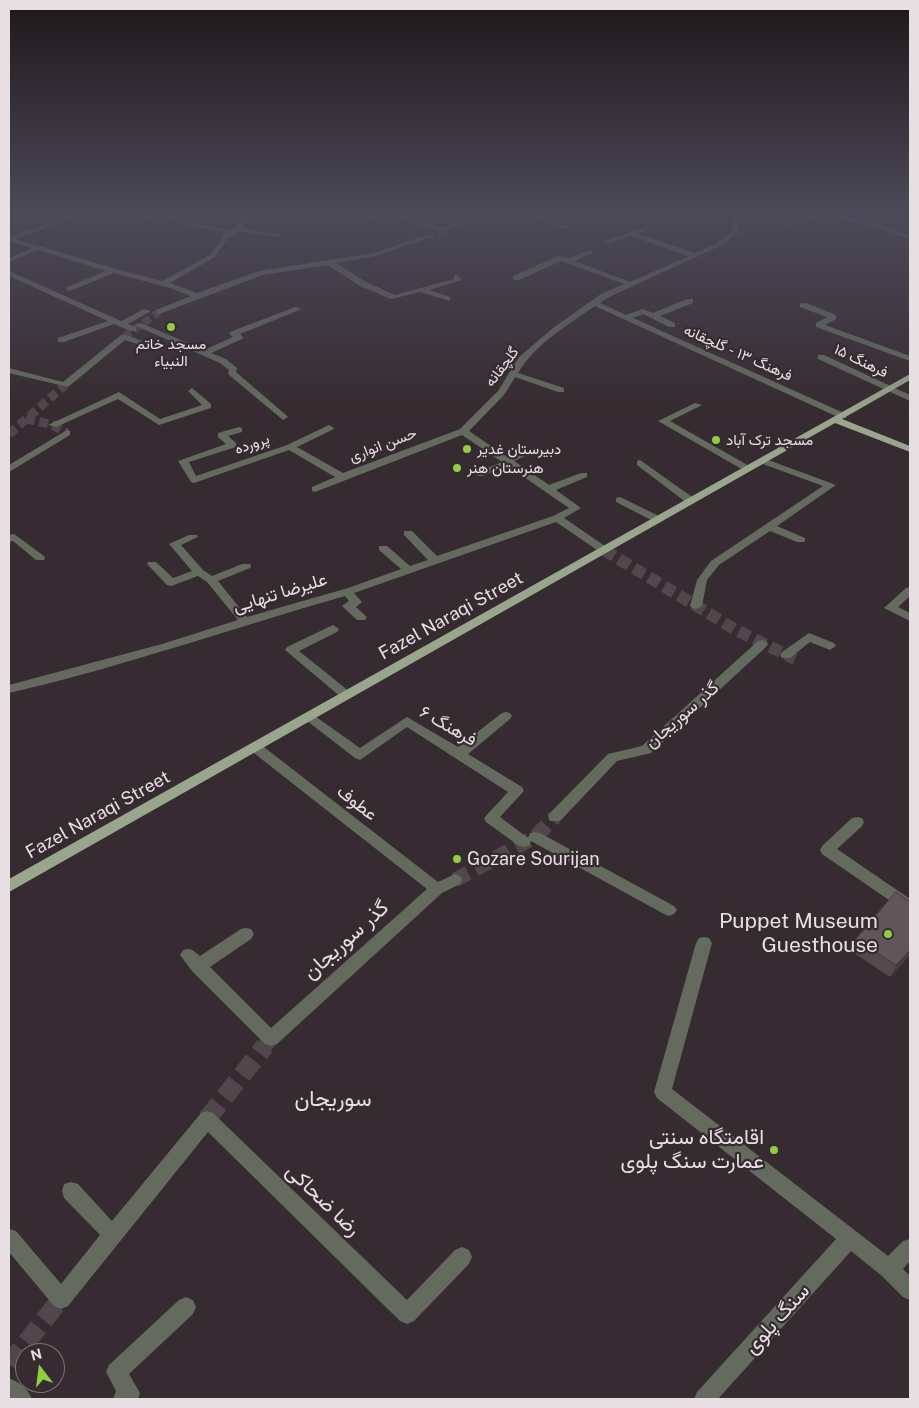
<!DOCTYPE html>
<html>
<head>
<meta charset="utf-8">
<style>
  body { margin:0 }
  #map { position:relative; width:919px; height:1408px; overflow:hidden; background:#362b30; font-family:"Public Sans",sans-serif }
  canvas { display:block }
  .frame { position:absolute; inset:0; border:10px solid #e7dfe2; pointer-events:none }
  .north { position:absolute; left:15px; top:1343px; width:50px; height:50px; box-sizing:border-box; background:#362b30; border:1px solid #7d7377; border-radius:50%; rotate:345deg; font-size:14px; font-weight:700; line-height:20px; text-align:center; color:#e7dfe2 }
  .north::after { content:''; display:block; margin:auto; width:18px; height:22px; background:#92cd3f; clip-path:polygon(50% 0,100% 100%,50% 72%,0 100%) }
</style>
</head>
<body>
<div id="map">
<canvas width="919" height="1408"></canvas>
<div class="frame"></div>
<div class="north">N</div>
</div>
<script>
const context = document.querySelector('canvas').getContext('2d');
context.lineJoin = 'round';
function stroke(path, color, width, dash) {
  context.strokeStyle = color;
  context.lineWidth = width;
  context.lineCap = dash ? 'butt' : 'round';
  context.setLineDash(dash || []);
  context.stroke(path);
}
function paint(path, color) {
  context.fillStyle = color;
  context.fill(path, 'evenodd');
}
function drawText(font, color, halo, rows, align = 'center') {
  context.font = font + ' "Public Sans",Vazirmatn,sans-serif';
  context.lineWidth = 4.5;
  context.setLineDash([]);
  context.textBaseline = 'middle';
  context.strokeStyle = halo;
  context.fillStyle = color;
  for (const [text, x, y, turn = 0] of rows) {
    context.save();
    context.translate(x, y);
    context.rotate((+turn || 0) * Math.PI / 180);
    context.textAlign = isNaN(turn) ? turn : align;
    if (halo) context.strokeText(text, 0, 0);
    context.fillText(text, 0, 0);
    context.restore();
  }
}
const minorTunnelFar4 = new Path2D(`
  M 426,237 L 444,230
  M 124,337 L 159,312`);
const minorTunnelFar3 = new Path2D(`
  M 26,419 L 53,425 L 67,433
  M 9,434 L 65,385`);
const minorTunnelFar2 = new Path2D(`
  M 604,550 L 736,630 L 795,659`);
const minorTunnelFar1 = new Path2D(`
  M 455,880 L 535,837 L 555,817
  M 264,1047 L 271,1039`);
const minorTunnel = new Path2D(`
  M 207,1119 L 265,1046
  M 9,1364 L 61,1299`);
const minor = new Path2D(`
  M 76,214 L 85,214 L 16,239 L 116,269 L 162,281 L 210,255 L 223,237 L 227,233 L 191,226 L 162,214 L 171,214 L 195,223 L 232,230 L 245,214 L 251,214 L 242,228 L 279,235 L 279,237 L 239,231 L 227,239 L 215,257 L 170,283 L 197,293 L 259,271 L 373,253 L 426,235 L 429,237 L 428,238 L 376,256 L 336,263 L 366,282 L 395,295 L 454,279 L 454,275 L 457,275 L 462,280 L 429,290 L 450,297 L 450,301 L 420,292 L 391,299 L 360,286 L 328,265 L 263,275 L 159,314 L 156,314 L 156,310 L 191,296 L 170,288 L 114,273 L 70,291 L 66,289 L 67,287 L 106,271 L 38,250 L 9,262 L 9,258 L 32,248 L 9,241 L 9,237 Z
  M 113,214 L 123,214 L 114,218 L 111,216 Z
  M 149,214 L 158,214 L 135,223 L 130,222 Z
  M 376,214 L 384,214 L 363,225 L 358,224 Z
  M 385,214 L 395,214 L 443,228 L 474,214 L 482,214 L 444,232 Z
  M 524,214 L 533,214 L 571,228 L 566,229 Z
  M 732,214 L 738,214 L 738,233 L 720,246 L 607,298 L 600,303 L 626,315 L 643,309 L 653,313 L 687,299 L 693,299 L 693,303 L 660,316 L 675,323 L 675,327 L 669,327 L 643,314 L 633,318 L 846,414 L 846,418 L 840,418 L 595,306 C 568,325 535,344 518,373 L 564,388 L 564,392 L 558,392 L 515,377 L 504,395 L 469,431 L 507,457 L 526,449 L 532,449 L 532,453 L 514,461 L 549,485 L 581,473 L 587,473 L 587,477 L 556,490 L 581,508 L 564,518 L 608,548 L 608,552 L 600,552 L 556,522 L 354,593 L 362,602 L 356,607 L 367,617 L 365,620 L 357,620 L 342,606 L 349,601 L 345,596 C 233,628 122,667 9,693 L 9,685 L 162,644 L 238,620 L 207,582 L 198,576 L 171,586 L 167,585 L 147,564 L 148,562 L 156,562 L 173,578 L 192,571 L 169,544 L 189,535 L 197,535 L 198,537 L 181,545 L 203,570 L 212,576 L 242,564 L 250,564 L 251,566 L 250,568 L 218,581 L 247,617 L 348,588 L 401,569 L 379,550 L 379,546 L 387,546 L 410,566 L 428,560 L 404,535 L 404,531 L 412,531 L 437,556 L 553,516 L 569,508 L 508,466 L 483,476 L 477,476 L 477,472 L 502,462 L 462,435 L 315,492 L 312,491 L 312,487 L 335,477 L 289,450 L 194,483 L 191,482 L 178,461 L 226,444 L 218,437 L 218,433 L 239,427 L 242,428 L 242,432 L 228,436 L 236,443 L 236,447 L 189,462 L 196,476 L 287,445 L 329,425 L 334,428 L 332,430 L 297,447 L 343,473 L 460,429 L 498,391 L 519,357 L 553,328 L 601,294 L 624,284 L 561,261 L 519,280 L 513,280 L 513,276 L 558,256 L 569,258 L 590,250 L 592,251 L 592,253 L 575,261 L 630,282 L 689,256 L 631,236 L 608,244 L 605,242 L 606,241 L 648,226 L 650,227 L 650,229 L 638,234 L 695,253 L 716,244 L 732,232 Z
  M 756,214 C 768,214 778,220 790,221 C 800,221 810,214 820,214 C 851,213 881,225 910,235 L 910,239 L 874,227 L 827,215 L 790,225 Z
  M 9,271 L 121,321 L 144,309 L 151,311 L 128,324 L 136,327 L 136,331 L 130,331 L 114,324 L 64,342 L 58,342 L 58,338 L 108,321 L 9,276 Z
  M 800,303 L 806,303 L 836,315 L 836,319 L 825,325 L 910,356 L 910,361 L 816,327 L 816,323 L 827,317 L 800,307 Z
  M 295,307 L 302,309 L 240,334 L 243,337 L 242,339 L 211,353 L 226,359 L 237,368 L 236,372 L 286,415 L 288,417 L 283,420 L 228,374 L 229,370 L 220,363 L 134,325 L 141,323 L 204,350 L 233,337 L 229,334 L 230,332 Z
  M 121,335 L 127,335 L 151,345 L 147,347 L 125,340 L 68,387 L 9,373 L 9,368 L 63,382 Z
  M 818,355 L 824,355 L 910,395 L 910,401 L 818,359 Z
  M 192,388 L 211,404 L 211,408 L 159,425 L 118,399 L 56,427 L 48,425 L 119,392 L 160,419 L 202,405 L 188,391 Z
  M 695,403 L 702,405 L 670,421 L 751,467 L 751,471 L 745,471 L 658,421 Z
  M 67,430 L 70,431 L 70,435 L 9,472 L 9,465 Z
  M 763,458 L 836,485 L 777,526 L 805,538 L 805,542 L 797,542 L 770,531 L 719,565 L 707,580 L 702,606 L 696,609 L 692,608 L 690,606 L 697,580 L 711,561 L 823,486 L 760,463 L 760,459 Z
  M 640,460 L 695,499 L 695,503 L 687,503 L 637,465 L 637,461 Z
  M 620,497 L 663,518 L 664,520 L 659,523 L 655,522 L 616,502 L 616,498 Z
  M 14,534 L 44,556 L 45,558 L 44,560 L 36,560 L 13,541 L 9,542 L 9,535 Z
  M 910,587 L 910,596 L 898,607 L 910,613 L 910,621 L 884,608 L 906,588 Z
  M 333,625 L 339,629 L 337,632 L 299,651 L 350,692 L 352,695 L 350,698 L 342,698 L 285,650 L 287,647 Z
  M 809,633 L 834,643 L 836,646 L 830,650 L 810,642 L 790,658 L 782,658 L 780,655 L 782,652 Z
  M 762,640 L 766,641 L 768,644 L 766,647 L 651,753 L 617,761 L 560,821 L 550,821 L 548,817 L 550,813 L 608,754 L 642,746 L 758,641 Z
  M 506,712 L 510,713 L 512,716 L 510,719 L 468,754 L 522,787 L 524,791 L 500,817 L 528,838 L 530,833 L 535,832 L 540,833 L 674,906 L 677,910 L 674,914 L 669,916 L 664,914 L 531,841 L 529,846 L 524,847 L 519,846 L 486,822 L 484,818 L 508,792 L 407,727 L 360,760 L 355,758 L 302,717 L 304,714 L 312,714 L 360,748 L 407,717 L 458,747 L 502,713 Z
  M 255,742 L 260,744 L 438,882 L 455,874 L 460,876 L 462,880 L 460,884 L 442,893 L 277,1044 L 271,1046 L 265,1044 L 192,971 L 180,955 L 183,950 C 191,947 194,951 200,956 L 241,929 L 246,928 L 251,929 L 254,934 L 251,939 L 210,967 L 271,1028 L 427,889 L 250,750 L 248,747 Z
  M 857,817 L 862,818 L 864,822 L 862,826 L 837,849 L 910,899 L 910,913 L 905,911 L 822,854 L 820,850 L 822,846 L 852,818 Z
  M 704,937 L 709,938 L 712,943 L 672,1089 L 888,1256 L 903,1241 L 910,1239 L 910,1261 L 903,1269 L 910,1276 L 910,1300 L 903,1297 L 882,1276 L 851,1251 L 718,1399 L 694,1399 L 697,1392 L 836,1239 L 657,1098 L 654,1092 L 696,943 L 699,938 Z
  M 207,1111 L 213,1113 L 407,1300 L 455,1250 L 462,1247 L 469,1250 L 472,1257 L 469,1264 L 414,1321 L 407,1324 L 400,1321 L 208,1132 L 68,1306 L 61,1309 L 54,1306 L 9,1252 L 9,1229 L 16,1231 L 61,1284 L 100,1235 L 64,1198 L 62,1191 L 64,1184 L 71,1182 L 78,1184 L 112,1221 L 201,1113 Z
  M 186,1297 L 193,1300 L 196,1307 L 193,1314 L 129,1374 L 140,1393 L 138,1399 L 113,1399 L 116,1391 L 106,1372 L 109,1365 L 179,1300 Z
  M 9,1378 C 19,1382 28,1389 32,1399 L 9,1399 Z`);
const major = new Path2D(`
  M 910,374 L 910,380 L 842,419 L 910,446 L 910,452 L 835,423 L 9,892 L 9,879 Z`);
const wall = new Path2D(`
  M 910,902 L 910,955 L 890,977 L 851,951 L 856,939 Z`);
const shadedWall = new Path2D(`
  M 910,950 L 910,955 L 890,977 L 896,965 Z`);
const building = new Path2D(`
  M 896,892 L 910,902 L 910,950 L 896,965 L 856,939 Z`);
const markers = [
  [171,327,5,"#92cd3f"],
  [716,440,5,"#92cd3f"],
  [467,449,5,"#92cd3f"],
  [457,468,5,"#92cd3f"],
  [457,859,5,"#92cd3f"],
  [888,934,5,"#92cd3f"],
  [774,1150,5,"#92cd3f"]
];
const farPoinames = [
  ["مسجد خاتم",171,344,"center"],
  ["النبیاء",171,361,"center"],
  ["مسجد ترک آباد",726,440],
  ["دبیرستان غدیر",477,449],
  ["هنرستان هنر",467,468]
];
const farStreetnames = [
  ["فرهنگ ۱۳ - گلچقانه",738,353,24],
  ["فرهنگ ۱۵",861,361,26],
  ["گلچقانه",502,367,-53],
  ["پرورده",252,444,-19],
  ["حسن انواری",383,445,-21]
];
const streetNames = [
  ["علیرضا تنهایی",280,593,-17],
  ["Fazel Naraqi Street",451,616,-29],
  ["گذر سوریجان",682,715,-41],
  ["فرهنگ ۶",448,726,30],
  ["عطوف",357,803,38],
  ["Fazel Naraqi Street",98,815,-29]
];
const poiNames = [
  ["Gozare Sourijan",467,859]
];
const nearPoinames = [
  ["Puppet Museum",878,922],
  ["Guesthouse",878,946],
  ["اقامتگاه سنتی",764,1138],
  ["عمارت سنگ پلوی",764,1162]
];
const nearStreetnames = [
  ["گذر سوریجان",346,940,-42],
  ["رضا ضحاکی",323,1200,44],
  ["سنگ پلوی",777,1319,-48]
];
const nearNeighbourhoodnames = [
  ["سوریجان",333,1099]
];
stroke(minorTunnelFar4, '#51464b', 8, [8, 4]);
stroke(minorTunnelFar3, '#51464b', 9, [9, 4.5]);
stroke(minorTunnelFar2, '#51464b', 12, [12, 5.5]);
stroke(minorTunnelFar1, '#51464b', 15, [15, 8]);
stroke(minorTunnel, '#51464b', 19, [19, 9]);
paint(minor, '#646b5e');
paint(major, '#99a68d');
paint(wall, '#54494d');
paint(shadedWall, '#453c3f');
paint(building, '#62555a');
stroke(building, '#453c3f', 1);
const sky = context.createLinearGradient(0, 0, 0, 411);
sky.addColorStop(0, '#1e181a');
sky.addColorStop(0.52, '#4c4a59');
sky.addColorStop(1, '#4c4a5900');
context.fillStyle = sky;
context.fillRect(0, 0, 919, 411);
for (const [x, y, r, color] of markers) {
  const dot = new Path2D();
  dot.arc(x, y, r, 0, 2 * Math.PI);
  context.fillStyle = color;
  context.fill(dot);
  stroke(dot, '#362b30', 2);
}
drawText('15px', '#e7dfe2', '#362b30', farPoinames, 'left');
drawText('15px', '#e7dfe2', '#362b30', farStreetnames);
drawText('18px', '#e7dfe2', '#362b30', streetNames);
drawText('18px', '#e7dfe2', '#362b30', poiNames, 'left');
drawText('21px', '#e7dfe2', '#362b30', nearPoinames, 'right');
drawText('21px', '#e7dfe2', '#362b30', nearStreetnames);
drawText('22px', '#e7dfe2', '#362b30', nearNeighbourhoodnames);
</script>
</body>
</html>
